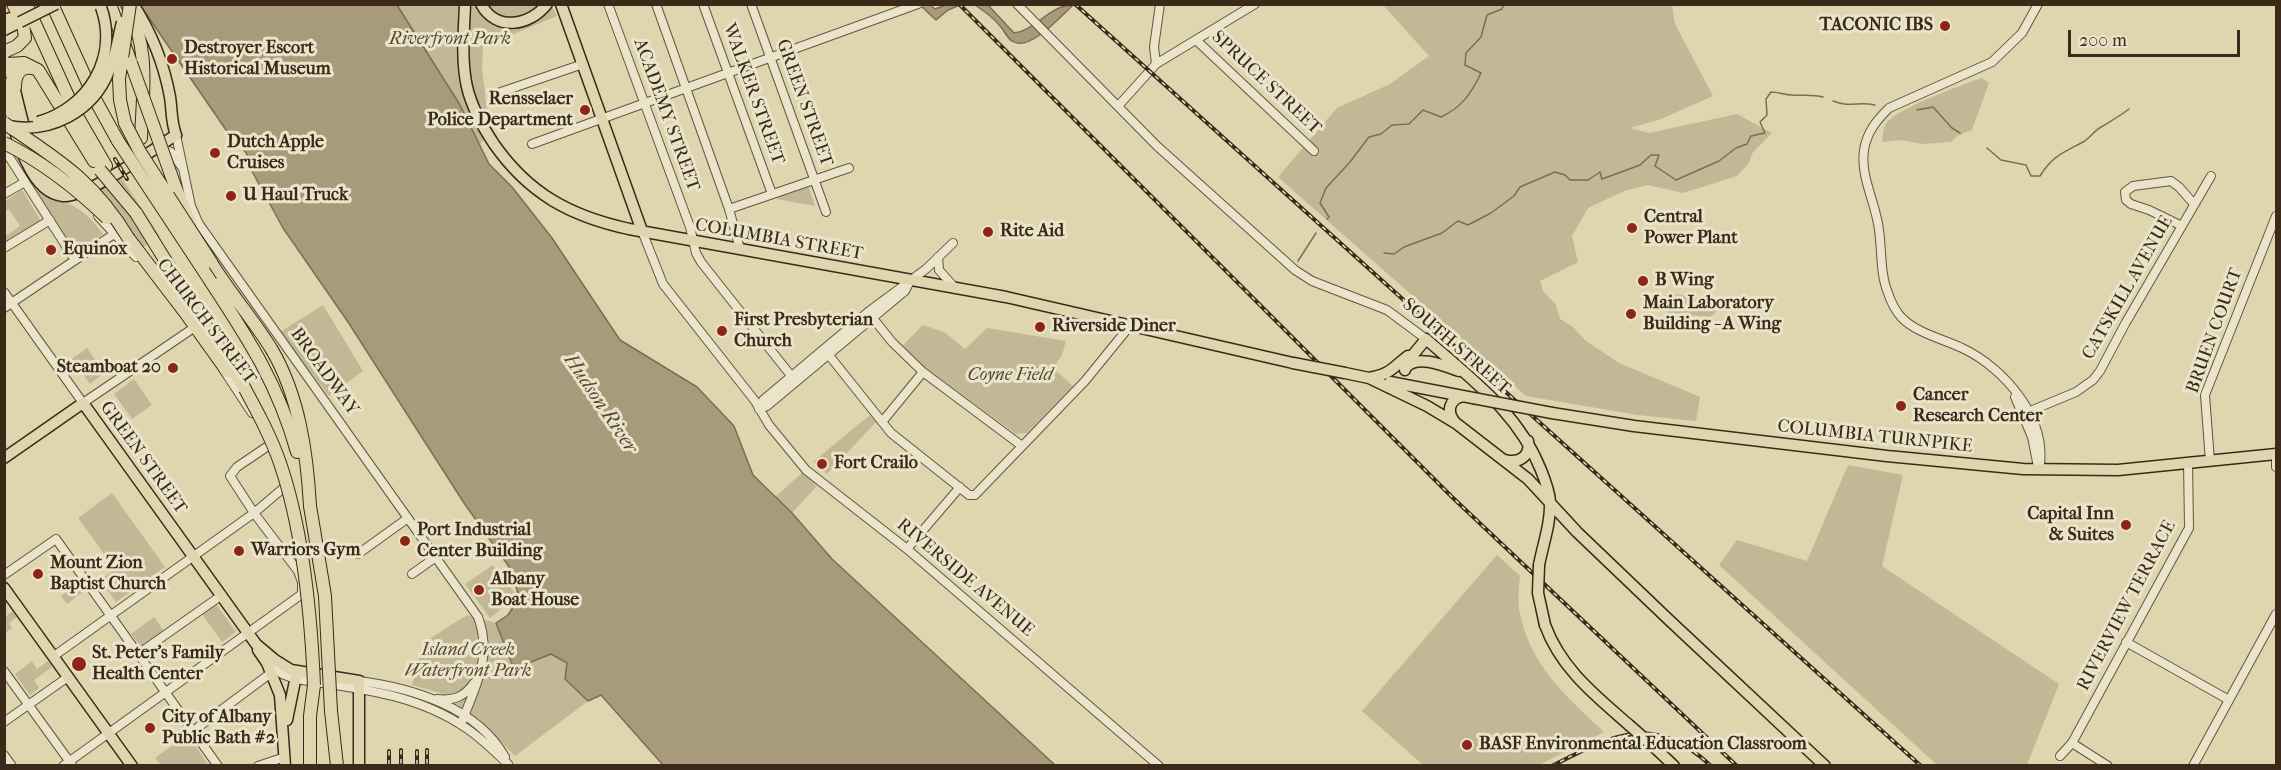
<!DOCTYPE html>
<html>
<head>
<meta charset="utf-8">
<style>
  body { margin:0 }
  #map { position:relative; width:2281px; height:770px; overflow:hidden; background:#dfd5ae; font-family:"IM FELL French Canon",serif }
  canvas { display:block }
  .frame { position:absolute; inset:0; border:6px solid #3b2a19; pointer-events:none }
  .scale { position:absolute; left:2068px; top:30px; width:172px; height:27px; box-sizing:border-box; border:3px solid #3b2a19; border-top:0; padding-left:8px; font-size:18px; line-height:21px; white-space:nowrap; color:#3b2a19; -webkit-text-stroke:4px #eae4ca; paint-order:stroke }
</style>
</head>
<body>
<div id="map">
<canvas width="2281" height="770"></canvas>
<div class="frame"></div>
<div class="scale">200 m</div>
</div>
<script>
const context = document.querySelector('canvas').getContext('2d');
context.lineJoin = 'round';
function paint(path, color) {
  context.fillStyle = color;
  context.fill(path, 'evenodd');
}
function stroke(path, color, width, dash) {
  context.strokeStyle = color;
  context.lineWidth = width;
  context.lineCap = dash ? 'butt' : 'round';
  context.setLineDash(dash || []);
  context.stroke(path);
}
function drawText(font, color, halo, rows, align = 'center') {
  context.font = font + ' "IM FELL French Canon",serif';
  context.lineWidth = 6;
  context.setLineDash([]);
  context.textBaseline = 'middle';
  context.strokeStyle = halo;
  context.fillStyle = color;
  for (const [text, x, y, turn = 0] of rows) {
    context.save();
    context.translate(x, y);
    context.rotate((+turn || 0) * Math.PI / 180);
    context.textAlign = isNaN(turn) ? turn : align;
    if (halo) context.strokeText(text, 0, 0);
    context.fillText(text, 0, 0);
    context.restore();
  }
}
const green = new Path2D(`
  M 392,5 L 551,5 L 557,16 L 483,47 L 482,69 L 487,109 L 483,140 L 470,160 Z
  M 1383,5 L 1672,5 L 1675,24 L 1713,96 L 1661,119 L 1630,128 L 1649,133 L 1737,114 L 1772,133 L 1753,152 L 1749,163 L 1737,176 L 1683,193 L 1648,185 L 1624,191 L 1588,208 L 1572,236 L 1578,262 L 1540,281 L 1543,291 L 1556,305 L 1560,319 L 1573,327 L 1586,341 L 1619,363 L 1700,397 L 1696,421 L 1638,415 L 1526,396 L 1278,177 L 1337,108 L 1390,84 L 1429,56 Z
  M 1982,78 L 1989,83 L 1972,130 L 1957,136 L 1951,142 L 1922,144 L 1900,140 L 1882,142 C 1883,137 1883,128 1886,124 C 1897,108 1962,85 1982,78 Z
  M 119,174 L 160,236 L 137,251 L 85,196 Z
  M 808,185 L 815,206 L 777,199 L 780,195 Z
  M 22,190 L 41,221 L 5,244 L 5,233 L 7,235 L 20,226 L 9,209 L 5,211 L 5,201 Z
  M 36,190 C 50,200 62,199 75,207 C 87,213 94,223 103,234 L 75,253 Z
  M 1668,293 L 1711,300 L 1717,310 L 1711,317 L 1669,313 L 1660,307 L 1661,299 Z
  M 323,305 L 363,371 L 329,396 L 280,332 Z
  M 923,325 L 944,332 L 965,349 L 987,328 L 1066,341 L 1062,355 L 1053,368 L 1073,386 L 1027,433 L 1016,434 L 916,361 L 903,345 Z
  M 87,348 L 104,373 L 90,384 L 72,359 Z
  M 134,379 L 152,405 L 132,419 L 114,394 Z
  M 870,415 L 876,422 L 827,474 L 813,462 Z
  M 1848,465 L 1903,475 L 1882,566 L 2059,684 L 2027,765 L 1937,765 L 1719,565 L 1737,540 L 1807,561 Z
  M 803,472 L 817,486 L 792,513 L 775,497 Z
  M 112,493 L 165,567 L 116,602 L 100,580 L 115,569 L 78,518 Z
  M 1497,555 L 1520,576 C 1519,588 1517,602 1520,613 C 1530,666 1567,697 1604,732 L 1539,765 L 1423,765 L 1362,711 Z
  M 493,565 L 519,598 L 514,607 L 501,601 L 499,611 L 490,618 L 465,584 Z
  M 78,583 L 84,591 L 67,604 L 61,596 Z
  M 216,604 L 236,632 L 222,642 L 202,614 Z
  M 13,611 L 17,617 L 9,623 L 12,628 L 5,633 L 5,617 Z
  M 467,615 L 496,623 L 514,669 L 551,654 L 567,663 L 565,679 L 588,701 L 515,756 L 480,720 L 443,694 L 412,685 L 423,643 Z
  M 154,617 L 164,631 L 142,648 L 131,634 Z
  M 32,661 L 37,669 L 48,661 L 52,667 L 34,680 L 39,688 L 30,695 L 15,674 Z
  M 188,734 L 208,765 L 161,765 L 155,758 Z`);
const water = new Path2D(`
  M 140,5 L 397,5 L 460,105 L 489,164 L 512,187 L 552,238 L 620,340 L 697,387 L 734,426 L 753,475 L 792,513 L 832,559 L 1055,765 L 663,765 L 601,695 L 588,701 L 565,679 L 567,663 L 551,654 L 514,669 L 496,623 L 508,615 L 519,598 L 512,571 L 464,503 L 348,322 L 283,228 L 248,164 L 247,154 L 236,140 L 233,140 Z
  M 920,5 L 930,5 L 935,9 L 946,5 L 960,5 L 948,10 L 936,20 Z
  M 975,5 L 988,5 L 1014,33 C 1037,30 1049,5 1073,5 C 1062,15 1029,53 1012,41 C 1007,38 1004,30 1000,26 C 993,17 984,11 975,5 Z`);
const stream = new Path2D(`
  M 1833,101 C 1851,108 1857,101 1875,105
  M 1917,110 L 1933,107 L 1952,128 L 1960,133
  M 1987,148 L 2001,160 L 2026,165 L 2031,176 L 2040,176 C 2052,156 2063,153 2083,142 C 2090,138 2094,131 2101,127 C 2111,121 2120,116 2129,109
  M 1327,219 L 1329,217 L 1320,203 L 1326,188 L 1350,162 L 1369,137 L 1381,134 L 1392,125 L 1409,124 L 1423,110 L 1441,117 C 1462,107 1471,94 1481,73 L 1465,65 L 1466,53 L 1481,37 L 1487,15 L 1502,9 L 1504,4
  M 1384,253 L 1394,254 L 1404,247 L 1442,233 L 1458,221 L 1468,225 L 1491,213 L 1514,196 L 1520,187 L 1555,172 L 1565,175 L 1570,180 L 1588,180 L 1600,172 L 1602,179 L 1640,165 L 1651,155 L 1659,155 L 1655,166 L 1676,180 L 1719,161 L 1736,148 L 1747,144 L 1751,136 L 1765,133 L 1760,122 L 1767,115 L 1766,99 L 1771,92 C 1779,92 1784,95 1792,95 C 1802,96 1812,94 1823,97
  M 1298,261 L 1316,233`);
const minor = new Path2D(`
  M 608,4 L 690,227 L 696,253 L 701,262 L 796,382
  M 656,4 L 729,209 L 740,249
  M 703,4 L 772,194
  M 751,4 L 826,212
  M 1017,4 L 1157,146 L 1295,270 L 1312,281 L 1387,310 L 1426,339
  M 2038,4 L 2022,33 L 1992,62 L 1889,108 C 1876,121 1867,132 1864,150 C 1860,177 1876,203 1879,230 C 1882,250 1880,274 1888,293 C 1891,302 1895,310 1901,317 C 1916,333 1943,339 1962,348 C 2005,368 2049,420 2039,470
  M 1196,40 L 1314,151
  M 1156,64 L 1154,47 L 1160,4
  M 498,93 L 583,64
  M 1119,105 L 1156,64 L 1255,4
  M 176,135 L 191,206 L 199,224 L 478,617 C 493,657 475,687 461,724
  M 532,144 L 918,4
  M 160,148 L 171,152 L 181,166
  M 4,149 L 75,260
  M 4,194 L 25,182
  M 729,209 L 849,168
  M 98,216 L 136,257
  M 2182,226 L 2149,210 L 2131,204 L 2126,200 L 2125,192 L 2133,186 L 2171,181 L 2179,187 L 2194,204
  M 642,231 L 663,284 L 755,401 L 769,425 L 806,470 L 907,549 L 1159,766
  M 4,248 L 50,220
  M 938,257 L 939,270 L 955,288
  M 4,292 L 83,403 L 192,329
  M 4,308 L 114,234
  M 868,312 L 892,342 L 923,372 L 1022,446
  M 824,349 L 891,433 L 969,495 L 975,495 L 1085,381 L 1129,327
  M 223,369 L 252,413
  M 2015,397 L 2032,437 L 2038,467
  M 759,409 L 763,400 L 868,312 L 926,269 L 953,243
  M 759,409 L 767,406 L 905,291 L 909,283
  M 2023,414 L 2076,392 L 2093,380 L 2100,371 L 2125,324 L 2211,176
  M 882,422 L 923,372
  M 2276,459 L 2276,467
  M 2210,461 L 2205,395 L 2276,216
  M 907,549 L 960,487
  M 358,554 L 408,518
  M 412,574 L 436,557
  M 4,575 L 56,539 L 218,766
  M 2126,642 L 2229,700
  M 138,654 L 222,595
  M 54,656 L 254,513 L 287,485 L 285,481
  M 268,664 L 282,674 L 295,679 C 355,688 415,693 466,728 C 481,738 495,752 508,764
  M 4,671 L 72,765
  M 359,681 C 412,688 477,707 505,757
  M 437,699 C 454,701 464,697 474,683
  M 4,722 L 68,677
  M 193,731 L 271,673
  M 2072,743 L 2108,766
  M 4,755 L 12,766
  M 2060,756 L 2072,743 L 2189,528 L 2188,463
  M 63,766 L 302,594 L 302,582 L 298,571 L 254,513 L 230,476 L 237,467 L 268,446
  M 258,766 L 285,757
  M 2193,766 L 2276,614`);
const major = new Path2D(`
  M 465,4 C 464,32 461,60 467,87 C 472,108 482,126 494,144 C 529,194 570,216 629,229 L 1006,297 L 1293,363
  M 481,4 C 496,32 530,26 547,4
  M 561,4 L 642,231
  M 4,20 L 14,17
  M 4,30 L 20,22
  M 4,60 L 10,71 C 18,98 28,160 47,178 C 55,186 67,189 77,192
  M 4,83 C 11,109 14,139 27,163 C 34,178 45,194 63,196 C 87,198 153,149 176,135 C 171,122 172,110 170,97 C 164,64 151,32 133,4
  M 1406,367 C 1418,354 1445,366 1459,371
  M 1405,370 L 1408,361 L 1426,339 C 1471,379 1518,412 1541,470 C 1545,480 1549,490 1550,501 C 1551,523 1543,544 1539,565
  M 1345,373 L 1369,378 L 1427,406 L 1457,424 L 1528,479 L 1577,532 L 1668,619 L 1825,766
  M 1369,378 C 1391,374 1392,368 1408,356
  M 1390,382 L 1473,398
  M 1552,413 L 1634,426 L 1887,456 L 2023,469 L 2118,470 L 2276,454
  M 1455,422 C 1446,412 1449,399 1463,396
  M 4,458 L 83,403 L 256,644 L 275,660 L 291,670 L 359,681 L 359,766
  M 1505,460 C 1519,464 1531,456 1528,441
  M 4,588 L 132,766
  M 1545,625 C 1561,669 1596,696 1629,725
  M 258,650 L 267,663 L 280,695 L 285,766
  M 287,720 L 297,671
  M 1653,746 L 1674,766`);
const highway = new Path2D(`
  M 26,4 L 77,116 L 106,166
  M 52,4 L 97,103 L 118,141
  M 110,4 L 131,63
  M 127,4 C 150,50 143,88 141,138
  M 4,52 L 17,46 L 25,38 L 23,24 L 13,4
  M 7,64 L 24,63 L 38,70 L 94,161
  M 15,87 C 15,74 21,64 36,69
  M 175,186 L 191,226
  M 136,213 L 245,389
  M 129,239 L 184,311 L 227,371
  M 206,254 C 225,288 252,317 272,350 C 299,396 307,453 310,506
  M 211,282 C 249,340 278,384 297,452
  M 331,711 L 337,766
  M 310,766 L 310,716 L 314,685`);
const rail = new Path2D(`
  M 959,4 L 1452,497 L 1737,766
  M 1075,4 L 1921,766
  M 115,159 L 127,179
  M 401,750 L 401,766
  M 427,750 L 427,766
  M 389,751 L 389,766
  M 417,751 L 417,766
  M 1552,766 C 1612,735 1654,712 1711,766`);
const majorBridge = new Path2D(`
  M 20,22 L 56,4
  M 38,122 C 88,108 119,58 101,7
  M 8,126 C 50,134 93,112 109,71 C 116,56 118,38 122,22
  M 1293,363 L 1345,373
  M 1473,398 L 1552,413
  M 1539,565 L 1538,593 L 1545,625
  M 1629,725 L 1653,746`);
const highwayBridge = new Path2D(`
  M 130,4 L 119,79 L 120,100 L 125,123 L 140,152 L 211,262
  M 131,63 L 175,186
  M 4,123 C 59,160 94,181 129,239
  M 118,141 L 211,282
  M 4,143 C 43,162 76,188 107,218
  M 100,170 L 136,213
  M 245,389 C 258,413 271,437 280,463 C 303,530 311,614 314,685
  M 310,506 L 325,596 L 331,711`);
const markers = [
  [1945,26,6,"#8f2418"],
  [172,59,6,"#8f2418"],
  [585,110,6,"#8f2418"],
  [215,153,6,"#8f2418"],
  [231,196,6,"#8f2418"],
  [1632,228,6,"#8f2418"],
  [988,232,6,"#8f2418"],
  [51,250,6,"#8f2418"],
  [1643,281,6,"#8f2418"],
  [1631,314,6,"#8f2418"],
  [1040,327,6,"#8f2418"],
  [722,331,6,"#8f2418"],
  [173,368,6,"#8f2418"],
  [1901,406,6,"#8f2418"],
  [822,464,6,"#8f2418"],
  [2126,525,6,"#8f2418"],
  [405,541,6,"#8f2418"],
  [239,551,6,"#8f2418"],
  [38,574,6,"#8f2418"],
  [479,590,6,"#8f2418"],
  [79,664,8,"#8f2418"],
  [150,728,6,"#8f2418"],
  [1467,745,6,"#8f2418"]
];
const poiNames = [
  ["TACONIC IBS",1933,26,"right"],
  ["Destroyer Escort",184,49],
  ["Historical Museum",184,70],
  ["Rensselaer",573,100,"right"],
  ["Police Department",573,121,"right"],
  ["Dutch Apple",227,143],
  ["Cruises",227,164],
  ["U Haul Truck",243,196],
  ["Central",1644,218],
  ["Power Plant",1644,239],
  ["Rite Aid",1000,232],
  ["Equinox",63,250],
  ["B Wing",1655,281],
  ["Main Laboratory",1643,304],
  ["Building - A Wing",1643,325],
  ["First Presbyterian",734,321],
  ["Church",734,342],
  ["Riverside Diner",1052,327],
  ["Steamboat 20",161,368,"right"],
  ["Cancer",1913,396],
  ["Research Center",1913,417],
  ["Fort Crailo",834,464],
  ["Capital Inn",2114,515,"right"],
  ["& Suites",2114,536,"right"],
  ["Port Industrial",417,531],
  ["Center Building",417,552],
  ["Warriors Gym",251,551],
  ["Mount Zion",50,564],
  ["Baptist Church",50,585],
  ["Albany",491,580],
  ["Boat House",491,601],
  ["St. Peter's Family",92,654],
  ["Health Center",92,675],
  ["City of Albany",162,718],
  ["Public Bath #2",162,739],
  ["BASF Environmental Education Classroom",1479,745]
];
const parkNames = [
  ["Riverfront Park",450,40],
  ["Coyne Field",1010,376],
  ["Island Creek",468,651],
  ["Waterfront Park",468,672]
];
const streetNames = [
  ["SPRUCE STREET",1266,83,43],
  ["WALKER STREET",753,94,70],
  ["GREEN STREET",804,103,70],
  ["ACADEMY STREET",666,115,70],
  ["COLUMBIA STREET",779,240,10],
  ["CATSKILL AVENUE",2128,288,-60],
  ["CHURCH STREET",206,322,53],
  ["BRUEN COURT",2215,331,-70],
  ["SOUTH STREET",1456,347,41],
  ["BROADWAY",324,372,54],
  ["COLUMBIA TURNPIKE",1875,437,6],
  ["GREEN STREET",143,458,54],
  ["RIVERSIDE AVENUE",965,578,40],
  ["RIVERVIEW TERRACE",2127,606,-62]
];
const waterNames = [
  ["Hudson River",600,404,56]
];
paint(green, '#c3b895');
paint(water, '#a79b7b');
stroke(water, '#7c6e54', 1.5);
stroke(stream, '#7c6e54', 1.5);
stroke(minor, '#64553e', 10);
stroke(major, '#3b2a19', 13);
stroke(highway, '#3b2a19', 14);
stroke(minor, '#eae4ca', 8);
stroke(major, '#dfd5ae', 10);
stroke(highway, '#dfd5ae', 12);
stroke(rail, '#3b2a19', 4);
stroke(rail, '#eae4ca', 1.5, [4.5]);
stroke(majorBridge, '#3b2a19', 13, []);
stroke(highwayBridge, '#3b2a19', 14, []);
stroke(majorBridge, '#dfd5ae', 10);
stroke(highwayBridge, '#dfd5ae', 12);
for (const [x, y, r, color] of markers) {
  const dot = new Path2D();
  dot.arc(x, y, r, 0, 2 * Math.PI);
  context.fillStyle = color;
  context.fill(dot);
  stroke(dot, '#eae4ca', 2);
}
drawText('bold 18px', '#3b2a19', '#eae4ca', poiNames, 'left');
drawText('italic 18px', '#564632', '#eae4ca', parkNames);
drawText('18px', '#3b2a19', '#eae4ca', streetNames);
drawText('italic 20px', '#564632', '#eae4ca', waterNames);
</script>
</body>
</html>
